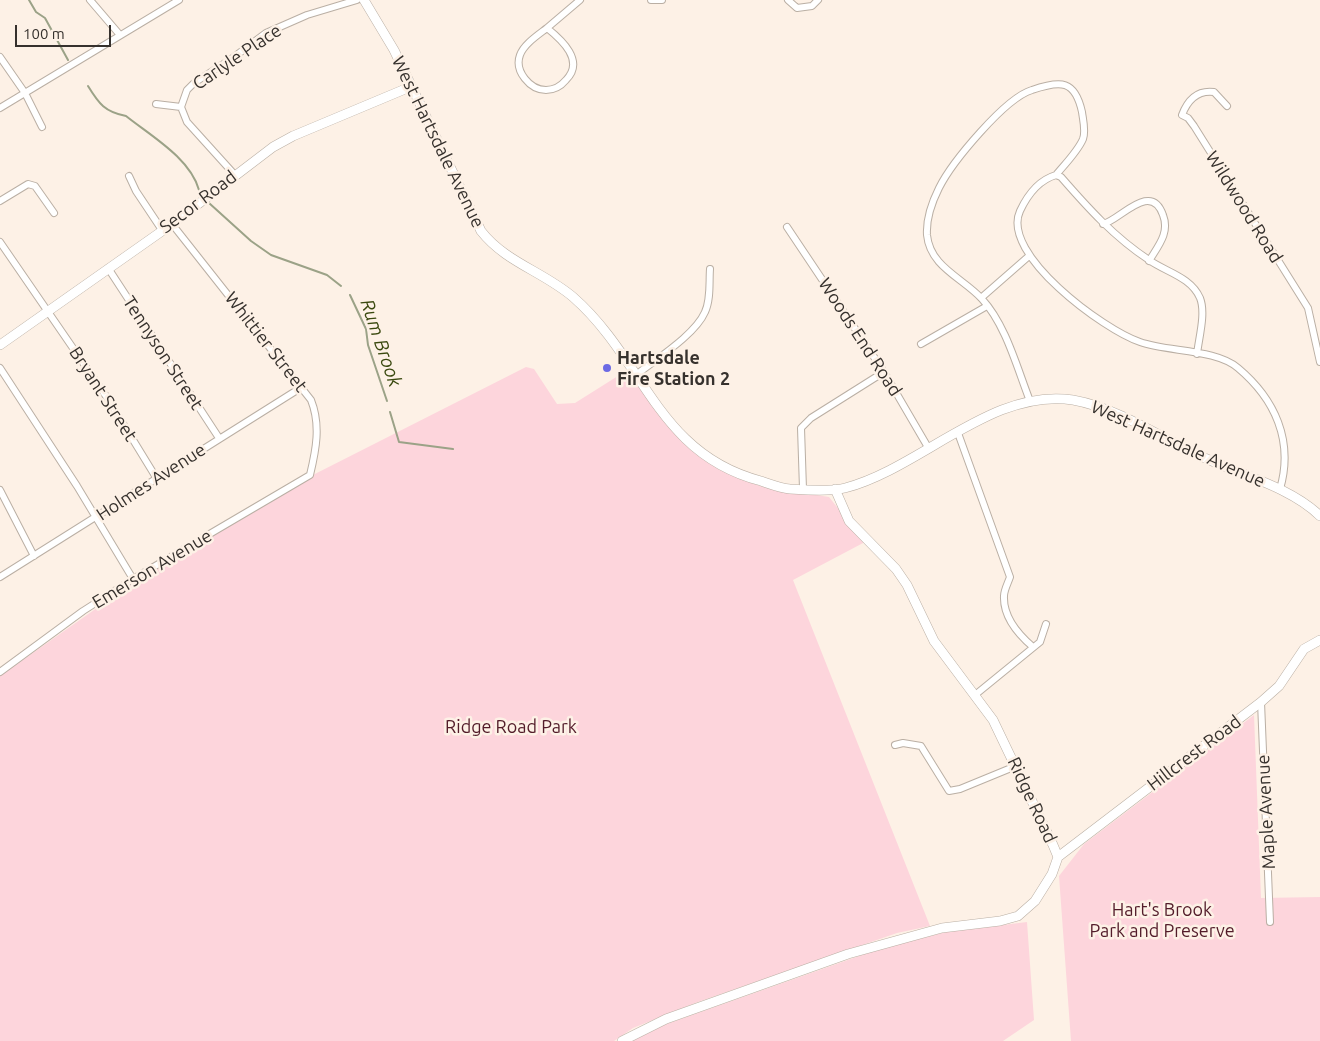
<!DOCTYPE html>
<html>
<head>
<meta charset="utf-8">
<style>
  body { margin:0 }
  #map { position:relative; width:1320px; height:1041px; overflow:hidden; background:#fdf1e6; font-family:Ubuntu,sans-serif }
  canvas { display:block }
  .scale { position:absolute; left:15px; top:25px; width:96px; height:22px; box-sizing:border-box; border:2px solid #36312d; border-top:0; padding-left:6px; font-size:15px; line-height:18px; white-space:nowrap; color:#36312d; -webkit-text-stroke:4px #fdf1e6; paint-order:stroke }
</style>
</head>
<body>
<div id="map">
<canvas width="1320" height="1041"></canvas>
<div class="scale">100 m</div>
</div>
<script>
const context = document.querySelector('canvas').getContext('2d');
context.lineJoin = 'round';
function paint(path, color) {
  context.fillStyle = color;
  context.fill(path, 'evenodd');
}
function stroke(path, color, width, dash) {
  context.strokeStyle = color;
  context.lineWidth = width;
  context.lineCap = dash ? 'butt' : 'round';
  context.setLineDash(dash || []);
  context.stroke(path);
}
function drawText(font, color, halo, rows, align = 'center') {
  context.font = font + ' Ubuntu,sans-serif';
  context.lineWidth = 5;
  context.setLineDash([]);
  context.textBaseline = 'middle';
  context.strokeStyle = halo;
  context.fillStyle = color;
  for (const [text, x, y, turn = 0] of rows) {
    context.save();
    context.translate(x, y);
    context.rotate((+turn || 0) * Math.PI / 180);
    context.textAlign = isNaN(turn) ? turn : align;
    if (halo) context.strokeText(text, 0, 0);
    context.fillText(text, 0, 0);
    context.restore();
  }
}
const green = new Path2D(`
  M 526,367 L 534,369 L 557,404 L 575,403 L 629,369 L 708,461 L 731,475 L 760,486 L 829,497 L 865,542 L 793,580 L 930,926 L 897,933 L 698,1002 L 633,1028 L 614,1041 L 0,1041 L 0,676 L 141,577 L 305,479 Z
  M 1254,715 L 1261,898 L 1320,897 L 1320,1041 L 1071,1041 L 1059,876 L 1084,844 Z
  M 1027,922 L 1034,1020 L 1003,1041 L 631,1041 L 658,1027 L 876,950 L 946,932 Z`);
const stream = new Path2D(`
  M 29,0 L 36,12 L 45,18 L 68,60
  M 88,86 C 99,104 105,112 126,116 C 151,136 190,158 199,190
  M 209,203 L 251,241 L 271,255 L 327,275 L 341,286
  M 350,295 L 366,329 L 368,345 L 387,401
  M 390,412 L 399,442 L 453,449`);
const street = new Path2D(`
  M 90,0 L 120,35
  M 651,0 L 662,0
  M 788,0 L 797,8 L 812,6 L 818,0
  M 547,28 C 562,40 585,61 566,80 C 561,86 554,90 546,90 C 530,90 514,71 520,55 C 524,44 538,35 547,28 Z
  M 547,28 L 580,0
  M 0,57 L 25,93 L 42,127
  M 156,104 L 181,107
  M 1227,106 L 1214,92 C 1198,90 1188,99 1182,115 L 1188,118 L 1194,126 L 1308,308 L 1320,362
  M 0,108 L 179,0
  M 234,174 L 187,122 L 181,107 L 187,90 L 194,83 L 234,57 L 266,33 L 307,15 L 357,0
  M 1056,175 L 1061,177 C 1088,208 1114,237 1149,260 C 1166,272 1191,277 1200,298 C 1206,313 1199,337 1197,354
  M 129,176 L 136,191 L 162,230
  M 0,201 L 28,184 L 35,186 L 54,213
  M 1103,224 C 1119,221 1151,180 1163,215 C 1170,233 1158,246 1149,261
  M 787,227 L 884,372 L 929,449
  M 0,242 L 108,399 L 157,479
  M 108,268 L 219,438
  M 981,298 L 1029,256
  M 921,344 L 987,306
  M 0,368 L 77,486 L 133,579
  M 636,375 C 656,359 695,335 705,312 C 711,299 709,282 710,269
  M 1030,401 C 1017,368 1006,325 982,299 C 963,278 930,267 927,235 C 926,219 932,202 939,188 C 952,162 1005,98 1032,90 C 1061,80 1075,80 1082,112 C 1083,120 1086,131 1083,139 C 1078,151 1065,164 1056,175 C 1039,180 1027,196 1020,211 C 1000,254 1104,330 1140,342 C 1168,352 1216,349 1238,368 C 1275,399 1294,441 1280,489
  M 958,433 L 1010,577 C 1008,583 1004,590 1004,596 C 1003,617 1019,635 1033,647
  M 803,489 L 801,428 L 811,418 L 884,372
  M 0,490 L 34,556
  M 0,577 L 302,387
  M 0,672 L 83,611 L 133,579 L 310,475 C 316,450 321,425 311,400 L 172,224
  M 975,695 L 1040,642 L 1046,624
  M 1261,702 L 1270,922
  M 895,745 L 903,743 L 921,746 L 949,791 L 960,789 L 1016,766`);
const secondary = new Path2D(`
  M 364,0 L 394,50 L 481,231 C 505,262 544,272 573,297 C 645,360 657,454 761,481 C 770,484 780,488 790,489 C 806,490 829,492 845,488 C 921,468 993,387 1073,400 C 1117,408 1157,435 1196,454 C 1235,473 1290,486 1320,516
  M 0,345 L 172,224 L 273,147 L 293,136 L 410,87
  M 1058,857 L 1261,702 L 1279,686 L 1304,649 L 1320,640
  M 622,1041 L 666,1019 L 848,954 L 942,928 L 1000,921 L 1018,916 L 1035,901 L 1052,874 L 1058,857 L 1053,845 L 993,720 L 934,641 L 907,585 L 896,569 L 849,521 L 835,489`);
const markers = [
  [607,368,5,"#6c6ae4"]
];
const streetNames = [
  ["Carlyle Place",237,57,-34],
  ["West Hartsdale Avenue",438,142,64],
  ["Secor Road",198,202,-37],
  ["Wildwood Road",1244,207,58],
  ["Woods End Road",860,337,57],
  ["Whittier Street",266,342,52],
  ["Tennyson Street",163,353,57],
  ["Bryant Street",103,394,57],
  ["West Hartsdale Avenue",1178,444,24],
  ["Holmes Avenue",151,482,-33],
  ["Emerson Avenue",152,569,-31],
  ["Hillcrest Road",1194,753,-37],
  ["Ridge Road",1032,800,65],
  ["Maple Avenue",1266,812,-93]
];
const poiNames = [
  ["Hartsdale",617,358],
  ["Fire Station 2",617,379]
];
const parkNames = [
  ["Ridge Road Park",511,727],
  ["Hart's Brook",1162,910],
  ["Park and Preserve",1162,931]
];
const waterNames = [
  ["Rum Brook",381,343,71]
];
paint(green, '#fdd5dc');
stroke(stream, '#9ba287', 2);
stroke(street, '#baafa4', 8);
stroke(secondary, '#baafa4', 10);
stroke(street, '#fff', 6);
stroke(secondary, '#fff', 9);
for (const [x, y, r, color] of markers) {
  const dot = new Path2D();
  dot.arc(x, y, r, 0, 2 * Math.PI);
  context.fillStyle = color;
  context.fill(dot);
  stroke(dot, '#fdf1e6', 2);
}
drawText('18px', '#36312d', '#fdf1e6', streetNames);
drawText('bold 18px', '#36312d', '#fdf1e6', poiNames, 'left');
drawText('18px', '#531c2a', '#fdf1e6', parkNames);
drawText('italic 19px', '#3a490f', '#fdf1e6', waterNames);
</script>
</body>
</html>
